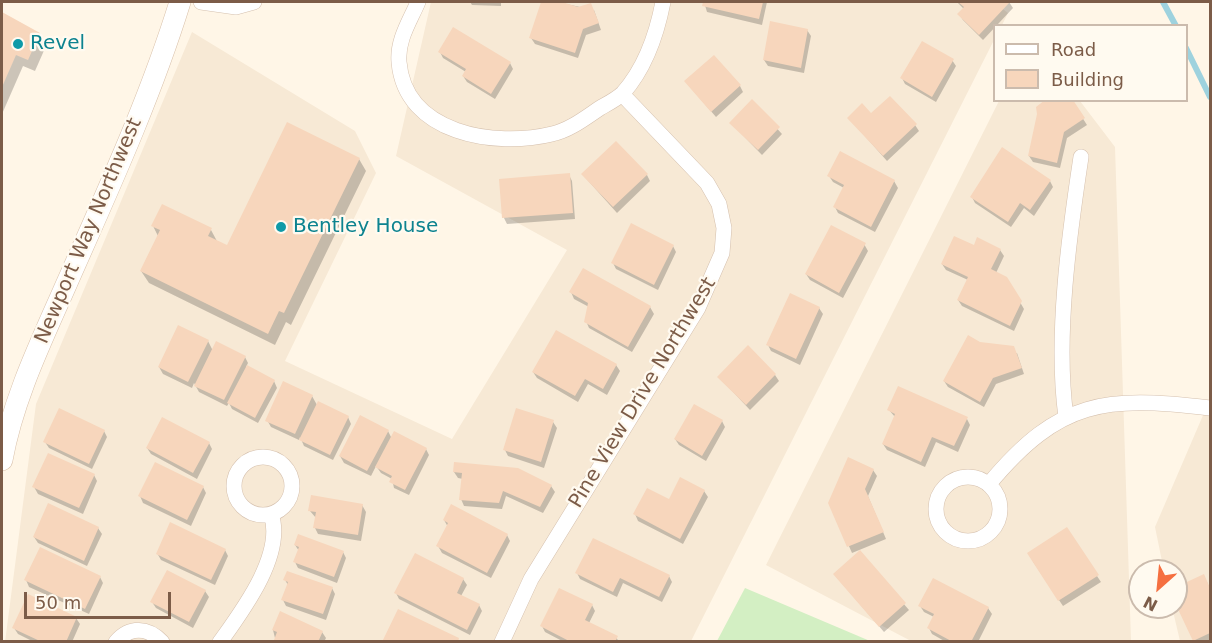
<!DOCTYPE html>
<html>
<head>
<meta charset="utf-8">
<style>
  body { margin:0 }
  #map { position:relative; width:1212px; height:643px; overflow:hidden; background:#fff6e7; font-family:"DejaVu Sans",sans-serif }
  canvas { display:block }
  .frame { position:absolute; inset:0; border:3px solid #7c5c48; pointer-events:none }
  .legend { position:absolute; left:993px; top:24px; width:195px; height:78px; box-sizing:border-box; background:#fffaf0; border:2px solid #cbbbad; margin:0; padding:8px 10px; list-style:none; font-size:18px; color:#7c5c48 }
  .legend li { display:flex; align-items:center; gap:12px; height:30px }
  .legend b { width:30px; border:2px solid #cbbbad }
  .north { position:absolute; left:1128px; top:559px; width:60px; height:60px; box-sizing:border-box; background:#fffaf0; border:2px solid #cbbbad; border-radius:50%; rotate:207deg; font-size:16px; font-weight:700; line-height:24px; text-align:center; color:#7c5c48 }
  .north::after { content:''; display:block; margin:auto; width:21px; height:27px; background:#f56f40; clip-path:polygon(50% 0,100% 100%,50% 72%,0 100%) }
  .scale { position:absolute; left:24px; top:592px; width:147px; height:27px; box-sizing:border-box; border:3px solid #7c5c48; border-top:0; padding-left:8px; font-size:18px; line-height:21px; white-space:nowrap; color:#7c5c48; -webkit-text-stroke:4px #fffaf0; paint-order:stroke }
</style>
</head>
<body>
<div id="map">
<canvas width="1212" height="643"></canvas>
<div class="frame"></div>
<ul class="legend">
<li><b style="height:8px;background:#fff"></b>Road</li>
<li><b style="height:16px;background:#f7d6bc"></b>Building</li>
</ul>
<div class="north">N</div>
<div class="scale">50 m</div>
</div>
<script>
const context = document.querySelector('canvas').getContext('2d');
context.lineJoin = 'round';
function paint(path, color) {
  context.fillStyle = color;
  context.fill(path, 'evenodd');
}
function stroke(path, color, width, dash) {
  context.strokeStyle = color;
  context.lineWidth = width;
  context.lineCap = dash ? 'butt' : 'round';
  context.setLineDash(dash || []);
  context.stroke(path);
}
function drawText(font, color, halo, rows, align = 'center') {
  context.font = font + ' "DejaVu Sans",sans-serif';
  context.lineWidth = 4.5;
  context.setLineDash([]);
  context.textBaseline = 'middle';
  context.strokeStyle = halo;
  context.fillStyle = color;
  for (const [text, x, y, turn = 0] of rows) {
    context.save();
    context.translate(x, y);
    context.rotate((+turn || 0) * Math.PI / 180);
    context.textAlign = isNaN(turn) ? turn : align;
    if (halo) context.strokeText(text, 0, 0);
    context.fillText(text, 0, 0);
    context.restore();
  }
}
const residential = new Path2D(`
  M 431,2 L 994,2 L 1008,13 L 1002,25 L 994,26 L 994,40 L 691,641 L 5,642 L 36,404 L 192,32 L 355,131 L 376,173 L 285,361 L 452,439 L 567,250 L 396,156 Z
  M 999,101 L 1080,101 L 1115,147 L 1131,641 L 911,641 L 766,565 Z
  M 1210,399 L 1210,641 L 1180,641 L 1172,607 L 1176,607 L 1176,571 L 1164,571 L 1155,527 Z`);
const green = new Path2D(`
  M 745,588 L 870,641 L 717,641 Z`);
const shadow = new Path2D(`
  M 470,2 L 501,2 L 501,6 L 472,5 Z
  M 543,2 L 557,2 L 594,10 L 601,30 L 586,35 L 578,58 L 535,44 L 531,38 Z
  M 704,2 L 767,2 L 762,25 L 707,12 Z
  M 957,2 L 1009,2 L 1013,8 L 983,40 L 963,20 L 959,14 L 964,9 Z
  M 2,14 L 39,34 L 46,46 L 35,71 L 23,66 L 2,114 Z
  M 807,30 L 811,36 L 804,73 L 768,66 L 764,60 Z
  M 440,52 L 510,63 L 513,69 L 495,99 L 467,82 L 463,76 L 466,72 L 443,58 Z
  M 952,60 L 956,66 L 936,102 L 905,84 L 902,78 Z
  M 686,82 L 740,86 L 743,92 L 716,117 Z
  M 1071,100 L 1087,125 L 1067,138 L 1060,168 L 1033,162 L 1029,156 Z
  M 752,101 L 782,134 L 762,155 L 731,123 Z
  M 849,118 L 915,125 L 919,131 L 887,161 Z
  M 841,153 L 894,181 L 898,188 L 875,232 L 838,213 L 835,207 L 844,188 L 833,182 L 829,176 Z
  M 359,159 L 366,171 L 291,325 L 286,322 L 275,345 L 149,283 L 141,271 L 158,236 L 153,226 L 211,230 L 218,243 L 227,247 Z
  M 569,175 L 572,181 L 575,219 L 507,224 L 504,218 L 501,180 Z
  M 583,175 L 647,175 L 650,181 L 617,213 Z
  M 1050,181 L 1053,187 L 1034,216 L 1024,208 L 1011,227 L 975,203 L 972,197 Z
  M 864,244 L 868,251 L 843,298 L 810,280 L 806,274 Z
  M 673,246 L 676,252 L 658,290 L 616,269 L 613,263 Z
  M 974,247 L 1000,250 L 1004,256 L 996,273 L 1006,278 L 1024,309 L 1014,331 L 962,306 L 958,300 L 968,280 L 946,270 L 942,264 Z
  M 584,270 L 650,307 L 654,314 L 632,352 L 589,328 L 586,321 L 589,307 L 574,299 L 571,292 Z
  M 819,308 L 823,314 L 800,365 L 771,351 L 768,345 Z
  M 556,332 L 616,365 L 620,371 L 607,395 L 588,384 L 578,402 L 537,378 L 533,372 Z
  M 208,341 L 213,351 L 245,357 L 248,363 L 246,367 L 274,381 L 277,388 L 258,423 L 232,409 L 229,403 L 227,406 L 199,392 L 194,383 L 192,388 L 163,374 L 159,367 Z
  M 1017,353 L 1024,374 L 996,384 L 984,407 L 948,387 L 944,381 Z
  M 775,375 L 779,381 L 750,410 L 719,377 Z
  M 312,396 L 317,405 L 348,417 L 351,424 L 333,460 L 304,446 L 300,437 L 299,440 L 271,427 L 267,420 Z
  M 889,410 L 967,419 L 970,425 L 958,452 L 936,442 L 925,467 L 887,450 L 883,444 L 895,417 Z
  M 722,421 L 725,427 L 706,461 L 679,445 L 675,439 Z
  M 553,422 L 557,428 L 544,468 L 508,456 L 505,450 Z
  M 104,431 L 107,437 L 92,469 L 49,448 L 45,442 Z
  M 388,431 L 392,439 L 426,449 L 429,455 L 409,495 L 394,488 L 392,479 L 381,473 L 376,466 L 371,476 L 344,463 L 340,456 Z
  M 209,443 L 212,449 L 197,479 L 151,454 L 147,448 Z
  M 455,463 L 551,486 L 555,492 L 543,513 L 506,496 L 502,509 L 464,506 L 461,499 L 463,479 L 458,478 L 454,472 Z
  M 873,470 L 877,476 L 868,496 L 886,539 L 852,553 L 830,503 Z
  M 94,475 L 97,481 L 83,514 L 38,494 L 34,487 Z
  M 203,487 L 206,493 L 191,526 L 143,503 L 140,496 Z
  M 704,491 L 708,497 L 683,544 L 638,521 L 635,514 Z
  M 362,505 L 366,512 L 361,541 L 318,534 L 315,528 L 316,518 L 310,511 Z
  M 444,520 L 507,535 L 510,541 L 491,578 L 442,553 L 438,546 L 448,527 Z
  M 98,528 L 102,534 L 87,566 L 38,543 L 34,537 Z
  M 295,545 L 343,552 L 346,558 L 337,583 L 298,568 L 295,562 L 299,551 Z
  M 225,550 L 228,556 L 215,585 L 161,560 L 157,553 Z
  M 859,552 L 909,610 L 884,632 L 834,574 Z
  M 1032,560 L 1097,576 L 1101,582 L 1063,606 Z
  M 577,573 L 669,576 L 672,582 L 662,602 L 623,583 L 617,597 L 580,579 Z
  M 100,577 L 103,583 L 89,614 L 29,587 L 26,580 Z
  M 463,579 L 467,585 L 461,596 L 479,605 L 482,611 L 470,635 L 399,599 L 396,593 Z
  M 285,580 L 332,588 L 335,594 L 326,620 L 286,606 L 283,600 L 288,585 Z
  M 1207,582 L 1210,590 L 1210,640 L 1195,642 L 1176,601 L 1176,589 Z
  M 205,591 L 209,597 L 193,628 L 156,608 L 152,602 Z
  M 592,605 L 595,611 L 589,623 L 616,637 L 619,642 L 564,642 L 545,632 L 542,626 Z
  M 920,606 L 988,608 L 992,614 L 978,642 L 946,642 L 932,634 L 929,628 L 934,617 L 924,612 Z
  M 76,618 L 80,624 L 72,642 L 34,642 L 18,634 L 14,628 Z
  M 273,630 L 322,632 L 326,638 L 324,642 L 276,642 Z`);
const stream = new Path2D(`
  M 1163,2 L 1176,26
  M 1186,48 L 1210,97`);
const building = new Path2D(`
  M 541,2 L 562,2 L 578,7 L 591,3 L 599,23 L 583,29 L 575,53 L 529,38 Z
  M 703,2 L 763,2 L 759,19 L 702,6 Z
  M 958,2 L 1010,2 L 979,35 L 957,14 L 964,7 Z
  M 2,12 L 40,33 L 28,60 L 16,55 L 2,87 Z
  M 770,21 L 808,29 L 801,68 L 763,60 Z
  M 453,27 L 511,62 L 491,94 L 462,76 L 466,69 L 438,52 Z
  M 922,41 L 954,59 L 932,97 L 900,78 Z
  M 714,55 L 741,85 L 711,112 L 684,81 Z
  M 890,96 L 917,124 L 883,156 L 847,118 L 862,103 L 871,113 Z
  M 752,99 L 780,127 L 758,150 L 729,123 Z
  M 1045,100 L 1073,100 L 1085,118 L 1064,132 L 1057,163 L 1028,156 L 1037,114 L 1036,107 Z
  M 287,122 L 360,158 L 284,313 L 279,311 L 268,334 L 140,271 L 160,230 L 151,226 L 162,204 L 212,228 L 208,236 L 227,245 Z
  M 616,141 L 648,174 L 613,207 L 581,174 Z
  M 1002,147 L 1051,180 L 1030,210 L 1020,203 L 1008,222 L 970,197 Z
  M 840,151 L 895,180 L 871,227 L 833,207 L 844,185 L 827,176 Z
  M 570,173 L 573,213 L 502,218 L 499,179 Z
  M 631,223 L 674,245 L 654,285 L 611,263 Z
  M 831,225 L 866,243 L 839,293 L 805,274 Z
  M 954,236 L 974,245 L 977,237 L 1001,249 L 991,269 L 1007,277 L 1022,301 L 1010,326 L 957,300 L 968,277 L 941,264 Z
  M 583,268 L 651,306 L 628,347 L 584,322 L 588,303 L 569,292 Z
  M 790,293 L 820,307 L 796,359 L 766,345 Z
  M 178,325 L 209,340 L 188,382 L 158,367 Z
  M 556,330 L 617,364 L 603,389 L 585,379 L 575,396 L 532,372 Z
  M 968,335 L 980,342 L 1014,346 L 1022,368 L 993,378 L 980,402 L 943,381 Z
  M 216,341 L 246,356 L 224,400 L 194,386 Z
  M 748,345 L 776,374 L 746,405 L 717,377 Z
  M 247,365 L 275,380 L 255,418 L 227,403 Z
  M 283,381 L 313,395 L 295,434 L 265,421 Z
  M 898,386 L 968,417 L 954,446 L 932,437 L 921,462 L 882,444 L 895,414 L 887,410 Z
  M 318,401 L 349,416 L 330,455 L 299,440 Z
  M 694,404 L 723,420 L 702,456 L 674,439 Z
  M 59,408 L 105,430 L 89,464 L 43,442 Z
  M 516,408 L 554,420 L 541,462 L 503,450 Z
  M 360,415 L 389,430 L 367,471 L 339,456 Z
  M 162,417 L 210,442 L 193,473 L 146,448 Z
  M 394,431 L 427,448 L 405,490 L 389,482 L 392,476 L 375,467 Z
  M 48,453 L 95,474 L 79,508 L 32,487 Z
  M 848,457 L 874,469 L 865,489 L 884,532 L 847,547 L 828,503 Z
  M 155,462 L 204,486 L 187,520 L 138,496 Z
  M 454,462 L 518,468 L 552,485 L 540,507 L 503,491 L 499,503 L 459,500 L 462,473 L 453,472 Z
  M 680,477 L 705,490 L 680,539 L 633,514 L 647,488 L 669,499 Z
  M 311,495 L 363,504 L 358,535 L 313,528 L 316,512 L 308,511 Z
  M 48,503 L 99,527 L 84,561 L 33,537 Z
  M 451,504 L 508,534 L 487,573 L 436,546 L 448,523 L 443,520 Z
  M 170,522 L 226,549 L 211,580 L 156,554 Z
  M 1067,527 L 1099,575 L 1058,601 L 1027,553 Z
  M 298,534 L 344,551 L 334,577 L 293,562 L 299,547 L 294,545 Z
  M 593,538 L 670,575 L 659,597 L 620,578 L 613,592 L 575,573 Z
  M 40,547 L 101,576 L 85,609 L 24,580 Z
  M 860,550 L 906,603 L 879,627 L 833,574 Z
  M 415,553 L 464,578 L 457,593 L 480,604 L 467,630 L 394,593 Z
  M 167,570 L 206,590 L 189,622 L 150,602 Z
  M 287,571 L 333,587 L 323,614 L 281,600 L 288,582 L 283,580 Z
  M 1204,574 L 1210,588 L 1210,633 L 1193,641 L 1176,605 L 1176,587 Z
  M 933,578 L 989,607 L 971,642 L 953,642 L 927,628 L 934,614 L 918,606 Z
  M 559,588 L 593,604 L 585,620 L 618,636 L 615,642 L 571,642 L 540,626 Z
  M 28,594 L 77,617 L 66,642 L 42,642 L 12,628 Z
  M 398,609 L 459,638 L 458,642 L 382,642 Z
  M 280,611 L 323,631 L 318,642 L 274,640 L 277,632 L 272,630 Z`);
const street = new Path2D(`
  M 201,2 L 236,7 L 254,2
  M 418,2 C 410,21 397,40 399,62 C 405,134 495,148 552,134 C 570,130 585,118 600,108 C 607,104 617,99 623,93 C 645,68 657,33 663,2
  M 1066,417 C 1055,338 1069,236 1081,157
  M234 486a29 29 0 1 1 58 0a29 29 0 1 1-58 0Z
  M936 509a32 32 0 1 1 64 0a32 32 0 1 1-64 0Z
  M 989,484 C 1060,399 1105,396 1210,408
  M 116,642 C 130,626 148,627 162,642
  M 220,642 C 243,610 285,554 271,514
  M 502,642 L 531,579 L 698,308 L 722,253 L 724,228 L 719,204 L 707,183 L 622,94`);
const secondary = new Path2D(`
  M 2,460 C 13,399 41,342 66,285 C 107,192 150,99 180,2`);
const markers = [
  [18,44,6,"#0f9aa8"],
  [281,227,6,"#0f9aa8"]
];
const cultureNames = [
  ["Revel",30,44],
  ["Bentley House",293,227]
];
const streetNames = [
  ["Newport Way Northwest",89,231,-67],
  ["Pine View Drive Northwest",643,393,-59]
];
paint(residential, '#f7e9d5');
paint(green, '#d3efc3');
paint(shadow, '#0003');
stroke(stream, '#9ed2de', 6);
paint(building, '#f7d6bc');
stroke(street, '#d5c0ae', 16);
stroke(secondary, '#d9c1aa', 22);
stroke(street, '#fff', 15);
stroke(secondary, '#fff', 21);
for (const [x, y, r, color] of markers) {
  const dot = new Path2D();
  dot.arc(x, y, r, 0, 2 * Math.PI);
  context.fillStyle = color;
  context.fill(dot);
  stroke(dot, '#fffaf0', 2);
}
drawText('20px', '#0d838f', '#fffaf0', cultureNames, 'left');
drawText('20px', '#7c5c48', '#fffaf0', streetNames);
</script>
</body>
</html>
